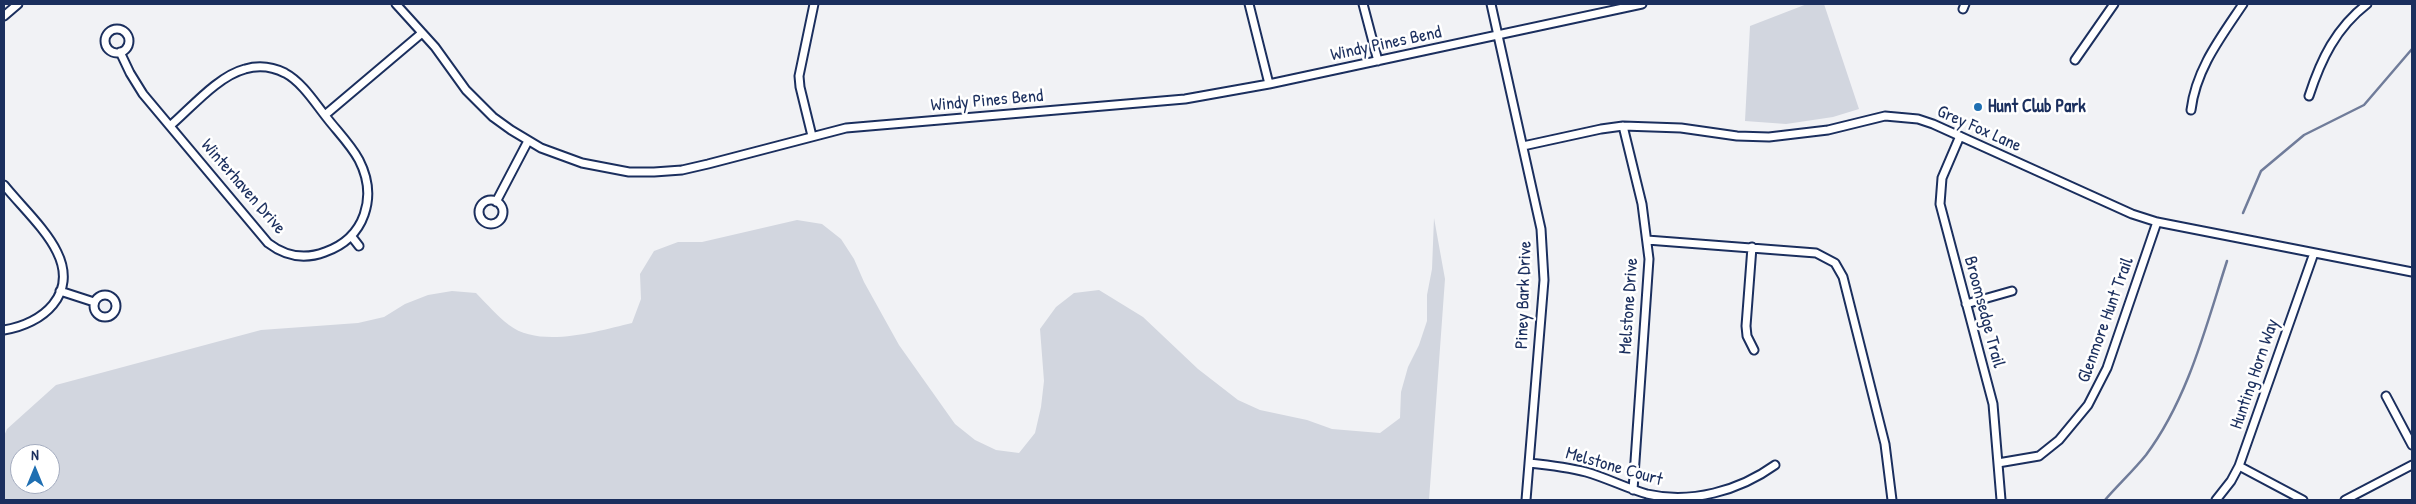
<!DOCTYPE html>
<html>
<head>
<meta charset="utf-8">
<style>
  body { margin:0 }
  #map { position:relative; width:2416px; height:504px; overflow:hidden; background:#f1f2f5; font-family:"Patrick Hand",sans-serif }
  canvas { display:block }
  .frame { position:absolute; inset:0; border:5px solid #1b2f5e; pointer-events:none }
  .north { position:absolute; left:10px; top:444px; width:50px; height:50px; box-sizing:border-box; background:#fff; border:1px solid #a4acbf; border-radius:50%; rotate:0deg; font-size:14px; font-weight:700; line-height:20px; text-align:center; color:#1b2f5e }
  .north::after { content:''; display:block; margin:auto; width:18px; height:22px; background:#1f6fb2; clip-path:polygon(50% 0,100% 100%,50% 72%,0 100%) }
</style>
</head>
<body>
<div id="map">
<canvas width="2416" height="504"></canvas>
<div class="frame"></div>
<div class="north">N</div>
</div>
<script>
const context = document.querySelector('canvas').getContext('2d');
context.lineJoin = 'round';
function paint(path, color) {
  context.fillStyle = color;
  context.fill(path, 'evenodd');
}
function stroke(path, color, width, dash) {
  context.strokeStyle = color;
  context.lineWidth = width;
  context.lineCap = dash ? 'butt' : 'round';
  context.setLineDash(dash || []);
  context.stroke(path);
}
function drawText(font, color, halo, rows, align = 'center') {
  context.font = font + ' "Patrick Hand",sans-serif';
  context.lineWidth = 5;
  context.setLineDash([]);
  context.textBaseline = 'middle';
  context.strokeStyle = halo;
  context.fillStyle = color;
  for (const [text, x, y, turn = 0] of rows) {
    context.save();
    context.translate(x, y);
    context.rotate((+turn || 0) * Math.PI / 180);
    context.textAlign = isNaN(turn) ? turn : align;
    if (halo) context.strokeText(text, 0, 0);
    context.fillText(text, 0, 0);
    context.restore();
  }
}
const green = new Path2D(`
  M 1807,4 L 1824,4 L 1859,109 L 1833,117 L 1786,124 L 1745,121 L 1750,26 Z
  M 1434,218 L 1445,279 L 1429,500 L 4,500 L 4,436 L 7,429 L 56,385 L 261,330 L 358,323 L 384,317 L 405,304 L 428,295 L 452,291 L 476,293 C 487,304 497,316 509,325 C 540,349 598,331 632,323 L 641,299 L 640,274 L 654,251 L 678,242 L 702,242 L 797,220 L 822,224 L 841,239 L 854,259 L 864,282 L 899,345 L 955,424 L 975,440 L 996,450 L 1019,453 L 1035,433 L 1041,407 L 1044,381 L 1040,329 L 1056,307 L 1074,293 L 1099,290 L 1143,317 L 1198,369 L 1238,400 L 1260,410 L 1307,420 L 1332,429 L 1380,433 L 1400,418 L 1401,392 L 1408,367 L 1419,345 L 1427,321 L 1427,295 L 1432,269 ZM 20,454 L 50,454 L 50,484 L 20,484 Z`);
const stream = new Path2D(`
  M 2243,213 L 2261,171 L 2304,135 L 2364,105 L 2412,49
  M 2105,500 C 2118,485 2133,471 2146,455 C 2188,399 2206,326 2227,261`);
const minor = new Path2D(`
  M 396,4 L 435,47 L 466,90 L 493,117 L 511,130 L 541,148 L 582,163 L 629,172 L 654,172 L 682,170 L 708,164 L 846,128 L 1185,99 L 1269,84 L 1642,4
  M 1249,4 L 1269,84
  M 1363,4 L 1378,61
  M 1491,4 L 1541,229 L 1544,280 L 1526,500
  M 1963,9 L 1965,4
  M 4,16 L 18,4
  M105 41a12 12 0 1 1 24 0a12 12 0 1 1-24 0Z
  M 120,52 L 130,73 L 143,94 L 268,243 C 285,256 304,260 325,252 C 365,238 378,197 359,160 C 351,145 337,131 327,118 C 315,103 302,82 285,73 C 273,67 259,65 245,69 C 218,76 191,108 170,126
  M 2075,60 L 2114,4
  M 2309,96 C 2321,59 2336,28 2367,4
  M 2191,110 C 2196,69 2221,37 2243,4
  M 325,115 L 422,33
  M 1623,126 L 1642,204 L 1649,259 L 1633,490
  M 812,136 L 800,87 L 799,76 L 814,4
  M 1960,136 L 1942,178 L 1940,204 L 1993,404 L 2001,500
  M 1523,146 L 1601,129 L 1623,126 L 1681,128 L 1737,136 L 1769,137 L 1828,130 L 1885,116 L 1918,119 L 1933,124 L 2132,214 L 2157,222 L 2412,272
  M 4,185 C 20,205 46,229 57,252 C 78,294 43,324 4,330
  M479 212a12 12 0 1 1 24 0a12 12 0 1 1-24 0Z
  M 496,202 L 528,141
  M 352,237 L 359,246
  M 1647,240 L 1816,253 L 1835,263 L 1843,277 L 1885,444 L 1892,500
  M 1752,247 L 1746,326 L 1747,336 L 1754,350
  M 60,291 L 94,302
  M94 306a11 11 0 1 1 22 0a11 11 0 1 1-22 0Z
  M 1966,304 L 2012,291
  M 2386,396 L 2412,445
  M 1529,463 C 1548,465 1567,467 1586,472 C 1607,478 1626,488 1647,494 C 1691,504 1739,491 1775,465
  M 1998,463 L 2039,456 L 2059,440 L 2088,405 L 2107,368 L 2157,222
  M 2239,466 L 2303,500
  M 2216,500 L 2231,481 L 2239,466 L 2314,253
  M 2345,500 L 2412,465`);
const markers = [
  [1978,107,5,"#1f6fb2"]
];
const streetNames = [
  ["Windy Pines Bend",1386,44,-12],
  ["Windy Pines Bend",987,101,-5],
  ["Grey Fox Lane",1979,129,24],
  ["Winterhaven Drive",243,187,49],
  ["Piney Bark Drive",1524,295,-88],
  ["Melstone Drive",1629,306,-86],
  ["Broomsedge Trail",1984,312,75],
  ["Glenmore Hunt Trail",2106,320,-70],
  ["Hunting Horn Way",2255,374,-71],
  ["Melstone Court",1614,467,16]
];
const poiNames = [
  ["Hunt Club Park",1988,107]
];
paint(green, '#d2d6df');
stroke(stream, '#707c9a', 2.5);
stroke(minor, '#1b2f5e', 11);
stroke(minor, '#fff', 7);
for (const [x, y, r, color] of markers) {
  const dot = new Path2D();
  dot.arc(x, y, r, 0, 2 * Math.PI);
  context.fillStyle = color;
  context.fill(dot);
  stroke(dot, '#fff', 2);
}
drawText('18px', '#1b2f5e', '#fff', streetNames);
drawText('bold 18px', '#1b2f5e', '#fff', poiNames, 'left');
</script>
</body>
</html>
